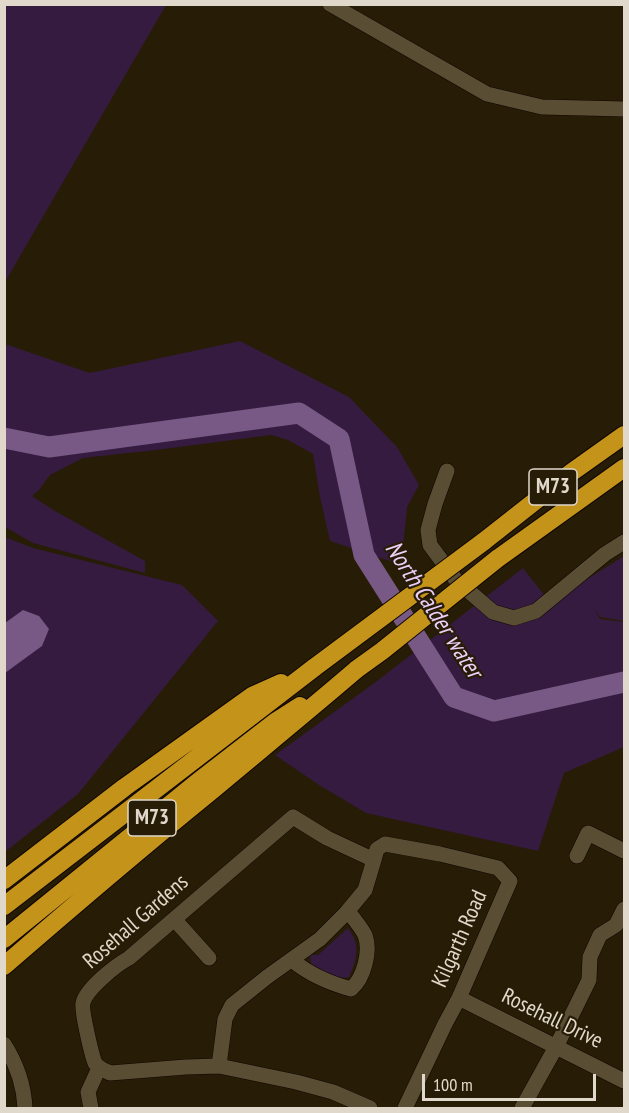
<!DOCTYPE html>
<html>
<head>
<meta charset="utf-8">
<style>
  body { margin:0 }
  #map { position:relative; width:629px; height:1113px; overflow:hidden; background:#271c05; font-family:"PT Sans Narrow",sans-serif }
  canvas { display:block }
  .frame { position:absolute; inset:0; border:6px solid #e0d8ca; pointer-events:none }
  .scale { position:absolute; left:422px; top:1074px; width:174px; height:27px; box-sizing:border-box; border:3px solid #e0d8ca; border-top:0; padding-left:8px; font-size:18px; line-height:21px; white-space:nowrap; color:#e0d8ca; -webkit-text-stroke:4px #271c05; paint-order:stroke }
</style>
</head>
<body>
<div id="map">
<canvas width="629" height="1113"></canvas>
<div class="frame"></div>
<div class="scale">100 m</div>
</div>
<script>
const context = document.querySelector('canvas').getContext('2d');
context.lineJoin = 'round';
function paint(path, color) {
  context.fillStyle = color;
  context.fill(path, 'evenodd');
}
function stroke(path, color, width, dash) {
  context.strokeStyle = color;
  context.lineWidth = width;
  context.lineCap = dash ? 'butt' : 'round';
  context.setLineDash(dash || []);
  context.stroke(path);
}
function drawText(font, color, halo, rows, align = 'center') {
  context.font = font + ' "PT Sans Narrow",sans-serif';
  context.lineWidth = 4.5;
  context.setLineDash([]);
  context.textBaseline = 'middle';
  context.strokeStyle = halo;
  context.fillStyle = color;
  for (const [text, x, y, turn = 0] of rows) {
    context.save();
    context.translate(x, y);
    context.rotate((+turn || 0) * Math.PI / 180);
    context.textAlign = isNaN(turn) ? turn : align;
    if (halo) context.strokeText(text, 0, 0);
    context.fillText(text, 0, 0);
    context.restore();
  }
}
const green = new Path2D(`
  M 5,4 L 166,5 L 5,282 L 4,5 Z
  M 240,341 L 349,397 L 397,447 L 419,485 L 407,507 L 403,547 L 393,562 L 330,541 L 320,497 L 313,454 L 288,440 L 271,435 L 156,450 L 83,458 L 50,475 L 39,490 L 32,496 L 55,511 L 145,561 L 145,573 L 33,543 L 5,527 L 5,344 L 90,373 Z
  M 5,537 L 33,548 L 182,585 L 218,621 L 78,794 L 5,852 Z
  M 624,556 L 624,621 L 600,617 L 594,608 L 600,619 L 624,622 L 624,747 L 564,773 L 538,851 L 366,813 L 319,785 L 275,755 L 377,681 L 523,568 L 552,605 L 581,583 Z
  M 348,928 C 361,945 357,959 349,977 C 336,981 322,970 311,964 L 310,955 L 318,955 Z`);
const water = new Path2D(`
  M 23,610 L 39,616 L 49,629 L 42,646 L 5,673 L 5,623 Z`);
const river = new Path2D(`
  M 4,438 L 49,447 L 299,413 L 339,439 L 364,555 L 454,697 L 494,711 L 624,682`);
const minor = new Path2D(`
  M 330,4 L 487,94 L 542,107 L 624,109
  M 447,471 L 435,504 L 428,530 L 430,545 L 456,580 L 493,612 L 514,618 L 536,611 L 605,554 L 624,542
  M 577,856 L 588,833 L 624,851
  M 174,919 L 209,958
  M 292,960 C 310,975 329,983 351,989 C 364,978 371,951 365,935 C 361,927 353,918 348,911
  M 459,998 L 624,1081
  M 4,1044 C 16,1063 24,1085 25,1108
  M 219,1066 L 225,1019 L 232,1005 L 267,977 L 320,939 L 346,913 L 365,890 L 374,860
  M 91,1108 L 88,1092 L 99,1068
  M 370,1108 L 333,1092 L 296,1082 L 219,1066 L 186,1067 L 110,1073 C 104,1070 99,1069 95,1063 C 92,1056 81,1010 83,1003 C 86,989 116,965 129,958 L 293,817 L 327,838 L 374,860 L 377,849 L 385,844 L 440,854 L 498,868 L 510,881 L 459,998 L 445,1024 L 405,1108
  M 522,1108 L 556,1047 L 589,980 L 590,957 L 600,935 L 616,925 L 624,909`);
const highway = new Path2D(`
  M 483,542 L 572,472 L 624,435
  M 497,559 L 624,468
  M 4,880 L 125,787 L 252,696 L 281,683
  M 4,906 L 315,667
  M 4,939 L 199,781 L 275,722 L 300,706
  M 4,966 C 72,907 140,849 210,792 C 259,751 308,711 357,669`);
const highwayBridge = new Path2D(`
  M 315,667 L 483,542
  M 357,669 L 382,651 L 497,559`);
const shields = [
  [553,487,48],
  [152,818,48]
];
const shieldNames = [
  ["M73",553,487],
  ["M73",152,818]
];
const streetNames = [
  ["Rosehall Gardens",136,922,-41],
  ["Kilgarth Road",460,939,-66],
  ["Rosehall Drive",552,1019,26]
];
const waterNames = [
  ["North Calder water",433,610,57]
];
paint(green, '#351b3f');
paint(water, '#785884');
stroke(river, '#785884', 21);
stroke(minor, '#100600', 16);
stroke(highway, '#100600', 20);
stroke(minor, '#594d34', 15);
stroke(highway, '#c49319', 18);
stroke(highwayBridge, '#100600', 20, []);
stroke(highwayBridge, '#c49319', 18);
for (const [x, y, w] of shields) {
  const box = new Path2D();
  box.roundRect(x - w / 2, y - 18, w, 36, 4.5);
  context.fillStyle = '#271c05';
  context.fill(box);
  stroke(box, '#e0d8ca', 1.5);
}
drawText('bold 21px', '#e0d8ca', null, shieldNames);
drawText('22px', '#e0d8ca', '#271c05', streetNames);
drawText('italic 24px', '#edcff9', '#271c05', waterNames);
</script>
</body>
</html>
